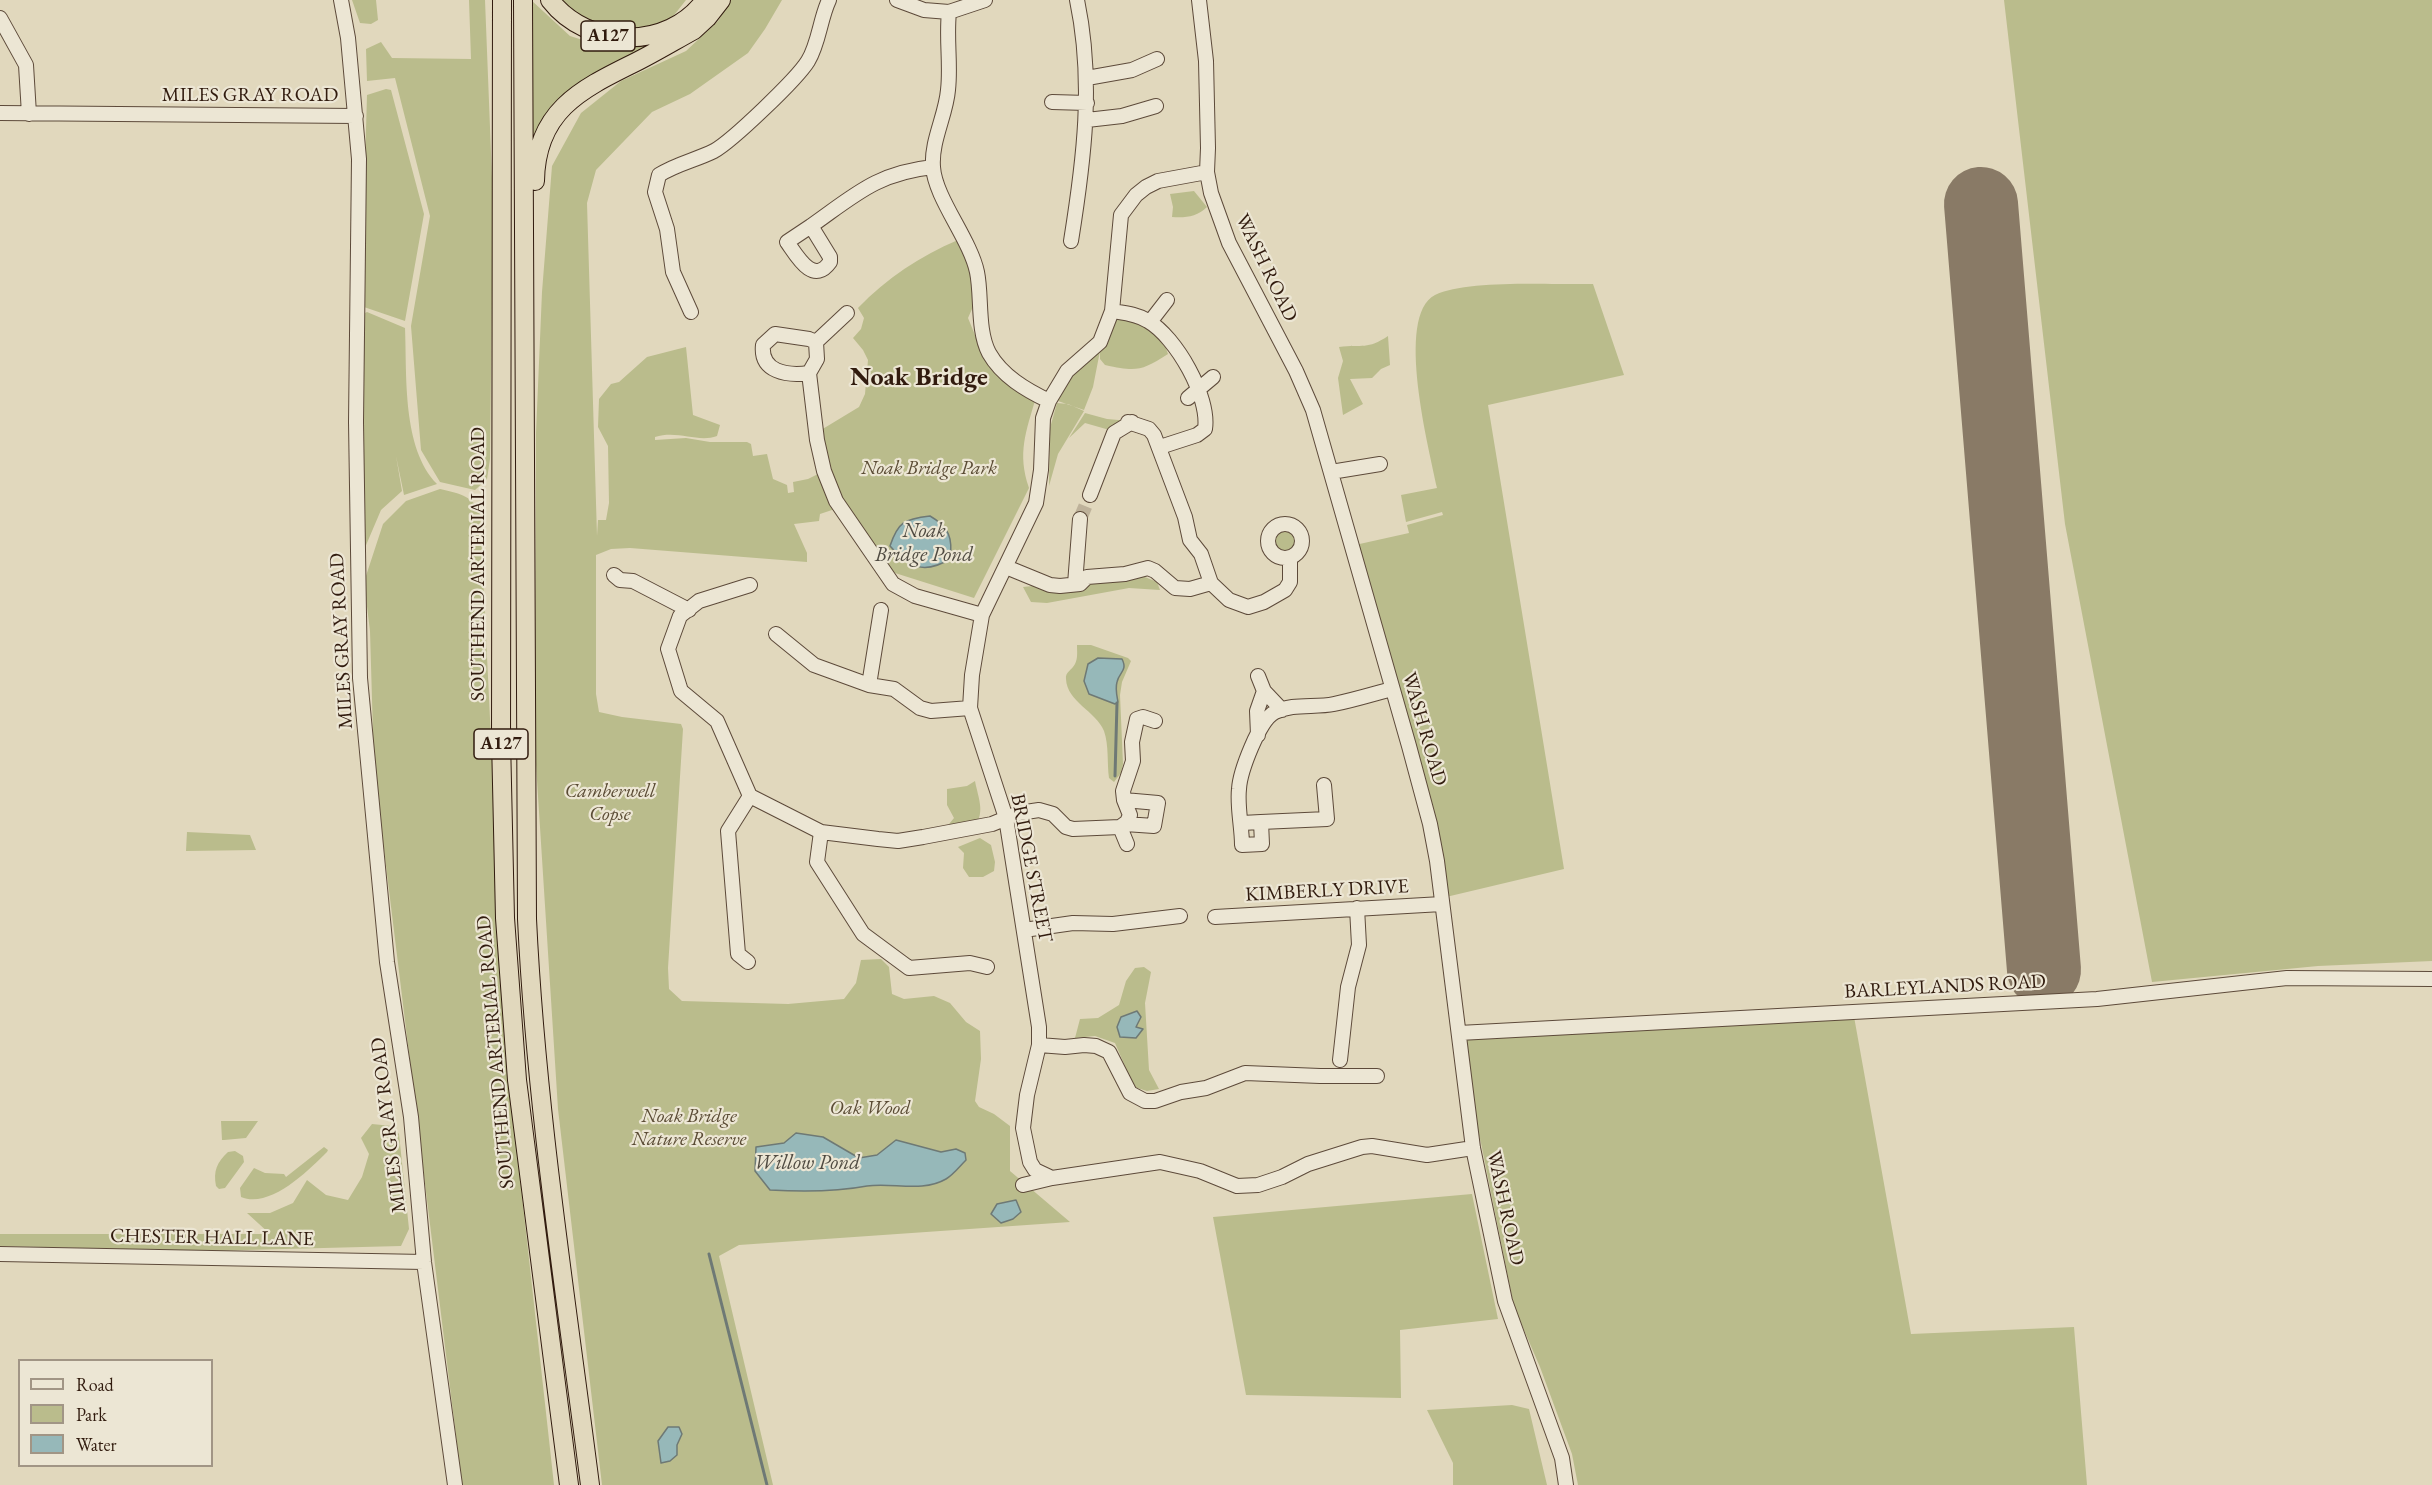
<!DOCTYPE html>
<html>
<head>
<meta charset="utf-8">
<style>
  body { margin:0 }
  #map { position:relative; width:2432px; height:1485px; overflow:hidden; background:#e1d8bd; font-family:"EB Garamond",serif }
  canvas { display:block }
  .legend { position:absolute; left:18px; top:1359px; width:195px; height:108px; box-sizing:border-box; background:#ece6d4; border:2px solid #a19585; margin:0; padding:8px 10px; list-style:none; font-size:18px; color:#311b0e }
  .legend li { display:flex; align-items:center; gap:12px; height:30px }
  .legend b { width:30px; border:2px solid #a19585 }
</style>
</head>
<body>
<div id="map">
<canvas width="2432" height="1485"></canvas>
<ul class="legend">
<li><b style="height:8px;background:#ece6d4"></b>Road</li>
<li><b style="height:16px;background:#babc8c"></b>Park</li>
<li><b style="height:16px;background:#96b8b9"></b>Water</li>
</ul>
</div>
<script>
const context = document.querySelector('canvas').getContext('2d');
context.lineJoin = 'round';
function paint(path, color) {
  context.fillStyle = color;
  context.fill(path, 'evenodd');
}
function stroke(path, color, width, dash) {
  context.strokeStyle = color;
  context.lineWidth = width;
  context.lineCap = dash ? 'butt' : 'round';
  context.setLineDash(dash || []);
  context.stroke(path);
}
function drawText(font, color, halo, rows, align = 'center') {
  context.font = font + ' "EB Garamond",serif';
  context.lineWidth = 4.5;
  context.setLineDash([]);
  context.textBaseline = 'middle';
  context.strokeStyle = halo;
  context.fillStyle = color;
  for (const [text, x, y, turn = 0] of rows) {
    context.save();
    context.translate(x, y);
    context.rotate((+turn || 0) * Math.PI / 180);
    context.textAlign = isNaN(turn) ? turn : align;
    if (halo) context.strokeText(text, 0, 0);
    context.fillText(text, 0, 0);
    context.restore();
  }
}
const green = new Path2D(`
  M 352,0 L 376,0 L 378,20 L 371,24 L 360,23 Z
  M 469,0 L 485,0 L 493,204 L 490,459 L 487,479 L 475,490 L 440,482 L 421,450 L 411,326 L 430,216 L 395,78 L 367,81 L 366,49 L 381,42 L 392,58 L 471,59 Z
  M 531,0 L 570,36 L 608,48 L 647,46 L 586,78 L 524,144 Z
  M 562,0 L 686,0 L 671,19 L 637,34 L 583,24 Z
  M 731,0 L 782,0 L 765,29 L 748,53 L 690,94 L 652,112 L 596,170 L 587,203 L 597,536 L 598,520 L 606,520 L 609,503 L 608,446 L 598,427 L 599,399 L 611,384 L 619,382 L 647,357 L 686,347 L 693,415 L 720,425 L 717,436 C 698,443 678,430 655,437 L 655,440 L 686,438 L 710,442 L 747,442 L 751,444 L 753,456 L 767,454 L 773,479 L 787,485 L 788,493 L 794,492 L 793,482 L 808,479 L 826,470 L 821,430 L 859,407 L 865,394 L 868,360 L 863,350 L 853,338 L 861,329 L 864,318 L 858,308 C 887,278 920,256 958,240 L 971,264 L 976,300 L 968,318 L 975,335 L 981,335 L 980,349 L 997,373 L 1036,397 C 1026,432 1017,453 1029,488 L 974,598 L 895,573 L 858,530 L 835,509 L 820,514 L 819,521 L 794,524 L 807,553 L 807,562 L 630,548 L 611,549 L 596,555 L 596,694 L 599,712 L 622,717 L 681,724 L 683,729 L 668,968 L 669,989 L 682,1001 L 788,1004 L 844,999 L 856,983 L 861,960 L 881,959 L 889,967 L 892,994 L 904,999 L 934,996 L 950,1003 L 966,1022 L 980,1031 L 981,1059 L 975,1101 L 979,1107 L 994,1114 L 1010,1126 L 1010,1171 L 1070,1222 L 739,1245 L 719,1256 L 773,1485 L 602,1485 L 558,1109 L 535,749 L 536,433 L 542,292 L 552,166 L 581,113 L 621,81 L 686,51 L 718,21 Z
  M 2004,0 L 2432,0 L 2432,961 L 2318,966 L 2152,982 L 2065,524 Z
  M 386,89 L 391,90 L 424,214 L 405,321 L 361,306 L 367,95 Z
  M 1194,191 L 1207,207 C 1197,217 1185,218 1172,217 L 1173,207 L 1170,194 Z
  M 1593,284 L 1624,375 L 1488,405 L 1564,869 L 1446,897 L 1355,545 L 1409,533 L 1407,525 L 1443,515 L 1442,512 L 1406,522 L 1401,495 L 1437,488 C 1430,452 1394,316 1435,295 C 1467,279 1555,285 1593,284 Z
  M 367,312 L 405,328 C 407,376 402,448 437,484 L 404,495 L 396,456 L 402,491 L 381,510 L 361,557 L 363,314 Z
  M 1112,315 C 1142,323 1158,321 1168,354 C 1141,371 1137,372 1105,365 L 1100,359 L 1100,351 L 1093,387 L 1084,410 L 1058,401 L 1073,374 L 1089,361 L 1101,341 Z
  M 1388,336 L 1390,365 L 1381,369 L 1372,378 L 1350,379 L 1363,404 L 1343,415 L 1338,378 L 1343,361 L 1339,347 C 1363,344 1367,350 1388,336 Z
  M 1057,403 L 1068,404 L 1084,411 L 1058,454 L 1049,486 L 1050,428 Z
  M 1085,413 L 1107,419 L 1130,421 L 1113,431 L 1085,423 L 1069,438 Z
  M 440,489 C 458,493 470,495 480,511 L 506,1051 L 554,1485 L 462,1485 L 374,768 L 370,631 L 364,582 L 383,524 L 406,501 Z
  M1268 541a17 17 0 1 1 34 0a17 17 0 1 1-34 0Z
  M 1140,575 L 1157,582 L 1160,590 L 1129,588 L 1047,603 L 1031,602 L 1023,587 Z
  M 1077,645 L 1091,645 L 1128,658 L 1131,661 L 1122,682 L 1120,695 L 1123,764 L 1121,773 L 1114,782 L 1109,778 C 1107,764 1109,745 1104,731 C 1096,711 1067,702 1066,679 C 1065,672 1072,670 1075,664 C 1078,658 1077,652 1077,645 Z
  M 975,781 C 977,793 984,809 978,820 L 953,827 L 949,824 L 954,818 L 947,805 L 947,789 L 967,786 Z
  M 187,832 L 250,835 L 256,850 L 186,851 Z
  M 980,838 L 991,845 L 995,862 L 994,871 L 983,877 L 969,877 L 963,868 L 964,853 L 958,847 Z
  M 1144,967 L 1151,972 L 1145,1003 L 1149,1070 L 1159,1089 L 1147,1091 L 1134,1087 L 1115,1043 L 1095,1036 L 1075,1038 L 1080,1019 L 1098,1018 L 1119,1005 L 1126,981 L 1135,968 Z
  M 1853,1011 L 1911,1334 L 2074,1327 L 2087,1485 L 1578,1485 L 1572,1454 L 1540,1367 L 1514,1307 L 1481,1143 L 1464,1080 L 1459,1033 Z
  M 221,1121 L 258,1121 L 246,1138 L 224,1140 L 222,1140 Z
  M 372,1124 L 392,1126 L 399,1134 L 409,1229 L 401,1246 L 207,1251 L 0,1246 L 0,1234 L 270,1234 L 247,1213 L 270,1213 L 293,1203 L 307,1180 L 326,1195 L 348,1200 L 362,1177 L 369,1154 L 361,1138 Z
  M 324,1147 L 328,1150 L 327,1152 C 308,1171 270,1209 241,1197 L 240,1188 L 254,1168 L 265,1173 L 284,1174 L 286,1177 Z
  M 235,1151 L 243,1156 L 244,1162 L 225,1188 L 219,1189 L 216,1186 C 213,1171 217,1162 228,1152 Z
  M 1472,1194 L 1498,1319 L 1400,1330 L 1401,1398 L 1246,1395 L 1213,1217 Z
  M 1512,1405 L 1529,1409 L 1547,1485 L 1453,1485 L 1453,1463 L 1427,1410 Z`);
const water = new Path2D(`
  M 930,516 C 949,527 953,538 950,559 C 924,575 908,567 890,546 C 898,522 904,519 930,516 Z
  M 1098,658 L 1122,659 C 1128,671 1119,672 1117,682 C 1115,689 1117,696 1118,702 L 1115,704 L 1089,694 L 1084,681 L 1088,664 Z
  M 1137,1011 L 1141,1017 L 1136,1027 L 1143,1029 L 1136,1038 L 1120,1037 L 1117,1027 L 1121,1017 Z
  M 796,1133 L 823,1137 L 859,1158 L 877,1155 L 896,1140 L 941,1152 L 956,1149 L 965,1153 L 966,1160 C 960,1166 953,1175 946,1179 C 922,1193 892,1182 867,1186 C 835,1192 803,1192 770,1190 L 755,1171 L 756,1147 L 784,1143 Z
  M 1016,1200 L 1021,1212 L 1013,1219 L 1001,1223 L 991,1214 L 997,1204 Z
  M 668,1427 L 679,1427 L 682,1434 L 677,1445 L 677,1455 L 670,1461 L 661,1463 L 658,1441 Z`);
const stream = new Path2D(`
  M 1115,776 L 1117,703
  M 709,1254 L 767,1485`);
const runway = new Path2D(`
  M 1981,204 L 2044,970`);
const minorTunnel = new Path2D(`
  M 1080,519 L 1090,495`);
const minor = new Path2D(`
  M 341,0 L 348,38 L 359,159 L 356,422 L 360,678 L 387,962 L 411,1117 L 424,1262 L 455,1485
  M 897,0 L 924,10 L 949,12
  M 1199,0 L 1206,61 L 1208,148 L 1207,172 L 1211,193 L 1229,243 L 1296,371 L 1313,410 L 1409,746 L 1430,824 L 1437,861 L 1473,1148 L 1505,1301 L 1562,1458 L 1566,1485
  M 949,12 C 946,39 951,64 948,90 C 946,115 931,141 933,167 C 935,198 970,239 977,272 C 982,296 977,330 989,353 C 1002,376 1026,390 1049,401
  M 949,12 L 985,0
  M 0,18 L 26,65 L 29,114
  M 1087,78 L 1132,70 L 1157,59
  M 1052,102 L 1087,103
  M 0,113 L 356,116
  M 1087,120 L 1122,116 L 1156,106
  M 1207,172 L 1158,181 L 1146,187 L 1136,195 L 1121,215 L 1112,311 L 1100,342 L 1067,371 L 1049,401 L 1043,418 L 1041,470 L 1036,503 L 982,615 L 972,675 L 970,708 L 1006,818 L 1039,1027 L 1039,1045 L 1027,1095 L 1023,1128 L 1030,1162 L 1035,1170 L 1052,1178 L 1160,1162 L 1200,1171 L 1237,1186 L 1258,1185 L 1282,1177 L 1308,1164 L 1362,1147 L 1372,1146 L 1427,1155 L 1473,1148
  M 811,226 L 787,242 C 797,256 813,286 830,262 L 830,257 L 811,226 C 855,195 877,173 933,167
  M 1071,241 C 1084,160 1094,81 1077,0
  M 1112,311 C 1124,313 1137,314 1148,321 C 1176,337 1210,397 1205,429 L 1197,435 L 1160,447
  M 691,312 L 673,272 L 667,229 L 655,192 L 659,175 C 676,164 696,160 714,151 C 732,141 797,79 808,61 C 819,43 820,19 829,0
  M 1150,322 L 1167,300
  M 816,342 L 817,359 L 809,373 L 817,440 L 824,471 L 836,501 L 893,584 L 915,596 L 982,615
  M 816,342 L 847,313
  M 809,373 C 787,376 760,372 763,345 L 775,334 L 809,339 L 816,342
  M 1188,398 L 1213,377
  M 1331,472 L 1380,464
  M 1090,495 L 1114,433 L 1132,422
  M1268 541a17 17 0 1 1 34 0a17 17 0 1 1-34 0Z
  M 1006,567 L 1050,585 L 1060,586 L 1080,584 L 1087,577 L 1125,574 L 1148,568 L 1155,571 L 1175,588 L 1190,589 L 1211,583 L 1201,554 L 1190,540 L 1185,517 L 1154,435 L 1149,429 L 1128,422
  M 614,575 L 620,580 L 633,581 L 689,610
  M 1211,583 L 1229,600 L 1248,607 L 1264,602 L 1285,590 L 1290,582 L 1290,557
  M 1075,584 L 1080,519
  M 750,585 L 699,601 L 680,616 L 668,649 L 681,691 L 717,721 L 750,796 L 821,832 L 878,839 L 898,841 L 923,837 L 992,824 L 1019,813 L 1039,810 L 1053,814 L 1066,827 L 1073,829 L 1120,827 L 1127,822 L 1130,815 L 1124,800 L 1123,791 L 1133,761 L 1132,742 L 1137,719 L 1143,717 L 1155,721
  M 881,610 L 869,685 L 894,689 L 920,708 L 931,711 L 970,708
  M 776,634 L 814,665 L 869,685
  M 1258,676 L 1264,691
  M 1258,735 L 1257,711 L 1264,691 L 1282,710
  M 1124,800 L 1158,803 L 1154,826 L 1125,824
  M 1261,822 L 1327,819 L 1324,785
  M 1242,823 L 1261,822 L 1262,844 L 1242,845 C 1242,827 1237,807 1239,789 C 1240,772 1259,720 1275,712 C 1293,703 1315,708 1334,704 C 1354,700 1373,694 1392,689
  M 1120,827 L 1127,844
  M 821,832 L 817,862 L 863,934 L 909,968 L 970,963 L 987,967
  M 1215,917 L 1442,904
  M 1024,930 L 1073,923 L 1113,924 L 1180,916
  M 748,962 L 738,954 L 728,831 L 750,796
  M 1459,1033 L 2097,999 L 2287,978 L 2432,979
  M 1039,1045 L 1065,1047 L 1084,1045 L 1096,1046 L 1109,1052 L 1130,1093 L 1145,1101 L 1155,1101 L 1181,1092 L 1206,1088 L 1245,1073 L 1320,1076 L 1377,1076
  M 1340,1060 L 1348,987 L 1359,945 L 1357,908
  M 1023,1185 L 1052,1178
  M 0,1254 L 424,1262`);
const highway = new Path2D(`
  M 502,0 L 501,739 L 505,918 L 517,1080 L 569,1485
  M 523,0 L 527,919 C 536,1108 566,1297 590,1485
  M 550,0 C 588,49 668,51 705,0
  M 535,181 C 536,112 579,90 634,63 C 654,53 674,41 694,30 L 707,18 L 721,0`);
const shields = [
  [608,36,54],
  [501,744,54]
];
const shieldNames = [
  ["A127",608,36],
  ["A127",501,744]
];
const streetNames = [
  ["MILES GRAY ROAD",250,96],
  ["WASH ROAD",1266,268,64],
  ["SOUTHEND ARTERIAL ROAD",479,564,-90],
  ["MILES GRAY ROAD",342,641,-93],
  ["WASH ROAD",1424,729,74],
  ["BRIDGE STREET",1031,868,79],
  ["KIMBERLY DRIVE",1327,891,-3],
  ["BARLEYLANDS ROAD",1945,987,-3],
  ["SOUTHEND ARTERIAL ROAD",496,1052,-95],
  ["MILES GRAY ROAD",389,1125,-97],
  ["WASH ROAD",1505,1208,78],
  ["CHESTER HALL LANE",212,1238,1]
];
const parkNames = [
  ["Noak Bridge Park",929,469],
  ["Camberwell",610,792],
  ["Copse",610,815],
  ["Oak Wood",870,1109],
  ["Noak Bridge",689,1117],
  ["Nature Reserve",689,1140]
];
const waterNames = [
  ["Noak",924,531],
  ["Bridge Pond",924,555],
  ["Willow Pond",807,1163]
];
const districtNames = [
  ["Noak Bridge",919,378]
];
paint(green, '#babc8c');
paint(water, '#96b8b9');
stroke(water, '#6e7975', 1.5);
stroke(stream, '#6e7975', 3);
stroke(runway, '#897a66', 74);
stroke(minorTunnel, '#beb29a', 14, [14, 7]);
stroke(minor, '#5d4a3a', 16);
stroke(highway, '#311b0e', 20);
stroke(minor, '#ece6d4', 14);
stroke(highway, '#e1d8bd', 18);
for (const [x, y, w] of shields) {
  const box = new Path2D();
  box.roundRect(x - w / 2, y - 15, w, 30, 4.5);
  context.fillStyle = '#ece6d4';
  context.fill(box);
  stroke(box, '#311b0e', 1.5);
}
drawText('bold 18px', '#311b0e', null, shieldNames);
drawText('20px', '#311b0e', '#ece6d4', streetNames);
drawText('italic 20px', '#5a4b34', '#ece6d4', parkNames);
drawText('italic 21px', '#4f4a41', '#ece6d4', waterNames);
drawText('bold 26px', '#311b0e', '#ece6d4', districtNames);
</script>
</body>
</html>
